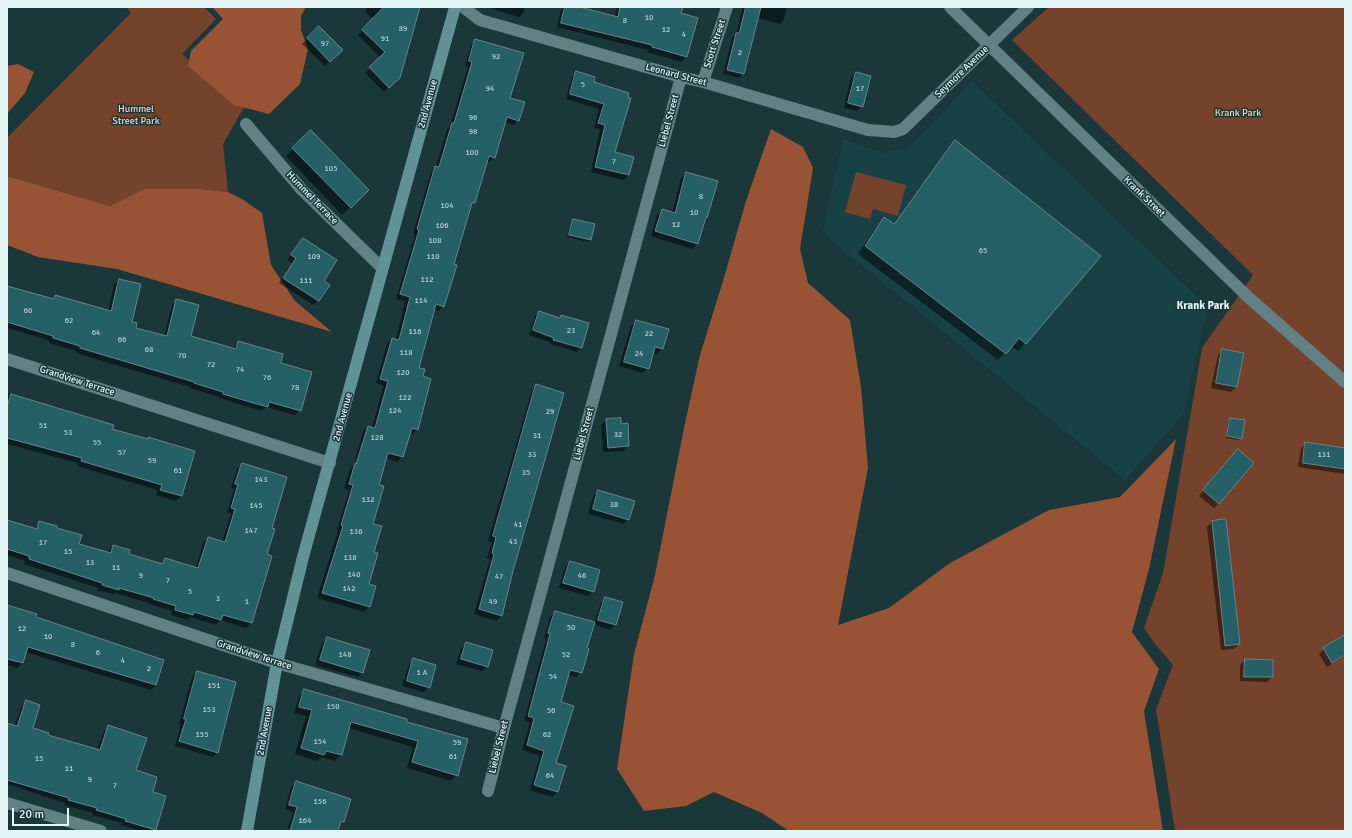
<!DOCTYPE html>
<html>
<head>
<meta charset="utf-8">
<style>
  body { margin:0 }
  #map { position:relative; width:1352px; height:838px; overflow:hidden; background:#1a373a; font-family:Signika,sans-serif }
  canvas { display:block }
  .frame { position:absolute; inset:0; border:8px solid #e4f5f6; pointer-events:none }
  .scale { position:absolute; left:12px; top:808px; width:57px; height:18px; box-sizing:border-box; border:2px solid #e4f5f6; border-top:0; padding-left:5px; font-size:12px; line-height:14px; white-space:nowrap; color:#e4f5f6; -webkit-text-stroke:3px #1a373a; paint-order:stroke }
</style>
</head>
<body>
<div id="map">
<canvas width="1352" height="838"></canvas>
<div class="frame"></div>
<div class="scale">20 m</div>
</div>
<script>
const context = document.querySelector('canvas').getContext('2d');
context.lineJoin = 'round';
function paint(path, color) {
  context.fillStyle = color;
  context.fill(path, 'evenodd');
}
function stroke(path, color, width, dash) {
  context.strokeStyle = color;
  context.lineWidth = width;
  context.lineCap = dash ? 'butt' : 'round';
  context.setLineDash(dash || []);
  context.stroke(path);
}
function drawText(font, color, halo, rows, align = 'center') {
  context.font = font + ' Signika,sans-serif';
  context.lineWidth = 3;
  context.setLineDash([]);
  context.textBaseline = 'middle';
  context.strokeStyle = halo;
  context.fillStyle = color;
  for (const [text, x, y, turn = 0] of rows) {
    context.save();
    context.translate(x, y);
    context.rotate((+turn || 0) * Math.PI / 180);
    context.textAlign = isNaN(turn) ? turn : align;
    if (halo) context.strokeText(text, 0, 0);
    context.fillText(text, 0, 0);
    context.restore();
  }
}
const built = new Path2D(`
  M 972,81 L 1208,307 L 1183,415 L 1125,480 L 822,233 L 843,139 L 886,153 L 910,146 Z`);
const green = new Path2D(`
  M 126,7 L 204,7 L 216,19 L 182,54 L 244,107 L 223,144 L 228,192 L 201,189 L 144,189 L 110,206 L 7,176 L 7,138 L 131,13 Z
  M 1049,7 L 1345,7 L 1345,831 L 1175,831 L 1156,709 L 1173,665 L 1155,644 L 1144,628 L 1163,573 L 1202,348 L 1253,275 L 1012,40 Z
  M 856,172 L 906,185 L 898,216 L 873,209 L 870,219 L 845,212 Z`);
const forest = new Path2D(`
  M 212,7 L 306,7 L 301,16 L 301,30 L 308,49 L 300,84 L 269,114 L 234,105 L 188,66 L 191,51 L 223,19 Z
  M 18,64 L 34,72 L 25,93 L 7,114 L 7,66 Z
  M 771,129 L 803,147 L 813,168 L 800,249 L 808,283 L 850,320 L 861,387 L 868,468 L 838,625 L 889,608 L 950,563 L 1049,510 L 1120,497 L 1176,439 L 1149,569 L 1132,632 L 1159,669 L 1144,711 L 1163,831 L 789,831 L 762,813 L 714,792 L 686,806 L 644,811 L 617,769 L 634,654 L 655,575 L 685,423 L 700,355 L 723,281 L 746,201 Z
  M 7,176 L 110,206 L 144,189 L 201,189 L 228,192 L 242,199 L 262,213 L 271,265 L 295,301 L 332,332 L 117,269 L 38,257 L 7,245 Z`);
const shadow = new Path2D(`
  M 365,7 L 419,7 L 399,77 L 384,92 L 365,73 L 381,58 L 358,35 L 373,19 L 365,12 L 367,9 Z
  M 486,7 L 525,7 L 524,12 L 519,17 Z
  M 564,7 L 575,7 L 615,17 L 617,7 L 671,7 L 680,14 L 697,19 L 686,57 L 681,62 L 647,52 L 648,50 L 557,27 L 561,10 Z
  M 743,7 L 787,7 L 784,19 L 780,24 L 757,18 L 743,74 L 739,78 L 723,74 L 732,38 L 736,34 Z
  M 319,27 L 341,50 L 325,66 L 302,44 Z
  M 475,40 L 509,99 L 518,120 L 514,125 L 504,122 L 494,157 L 489,162 L 486,161 L 474,203 L 470,207 L 452,265 L 443,306 L 439,311 L 434,310 L 418,368 L 422,377 L 418,429 L 413,434 L 409,433 L 402,457 L 397,462 L 386,458 L 378,486 L 372,525 L 372,553 L 368,584 L 375,586 L 369,607 L 364,612 L 317,598 L 338,531 L 337,530 L 349,490 L 344,488 L 350,469 L 353,467 L 363,432 L 368,427 L 372,428 L 383,386 L 376,383 L 387,344 L 392,339 L 396,340 L 405,301 L 396,299 L 415,235 L 413,234 L 431,172 L 436,167 L 447,129 L 450,126 L 468,67 L 465,66 L 471,45 Z
  M 577,72 L 593,83 L 628,93 L 614,153 L 629,175 L 624,180 L 591,172 L 600,129 L 594,128 L 599,109 L 566,99 L 572,77 Z
  M 856,73 L 862,106 L 857,111 L 844,108 L 851,78 Z
  M 311,131 L 368,190 L 342,215 L 286,156 Z
  M 955,141 L 1100,256 L 1025,343 L 1018,351 L 1011,346 L 998,360 L 858,254 L 877,226 L 884,219 L 893,225 L 948,149 Z
  M 686,173 L 706,217 L 704,219 L 697,244 L 692,249 L 651,236 L 657,215 L 662,210 L 672,213 L 681,178 Z
  M 573,220 L 594,225 L 590,240 L 588,242 L 567,237 L 571,222 Z
  M 303,239 L 323,281 L 318,300 L 283,277 L 292,263 L 287,260 L 298,244 Z
  M 282,278 L 317,301 L 313,305 L 279,283 Z
  M 119,280 L 130,322 L 135,328 L 164,337 L 172,305 L 177,301 L 190,337 L 233,350 L 234,347 L 239,342 L 279,364 L 300,411 L 295,415 L 266,407 L 262,411 L 219,398 L 219,397 L 190,388 L 190,387 L 76,353 L 76,351 L 49,343 L 49,340 L 7,328 L 7,288 L 52,300 L 56,296 L 108,311 L 114,284 Z
  M 539,312 L 558,318 L 561,316 L 581,347 L 577,352 L 550,344 L 550,342 L 529,335 L 535,316 Z
  M 636,321 L 662,349 L 657,354 L 652,352 L 648,368 L 643,373 L 619,366 L 631,326 Z
  M 1223,350 L 1236,387 L 1231,392 L 1211,388 L 1218,355 Z
  M 537,386 L 522,536 L 501,616 L 496,621 L 474,614 L 490,559 L 487,558 L 492,542 L 488,541 L 532,390 Z
  M 7,393 L 31,400 L 111,430 L 147,440 L 148,439 L 181,496 L 176,501 L 156,495 L 157,490 L 77,466 L 78,463 L 7,444 Z
  M 620,419 L 620,425 L 628,446 L 623,451 L 603,452 L 601,425 L 606,420 Z
  M 1231,419 L 1241,438 L 1239,440 L 1226,438 L 1228,421 Z
  M 1306,444 L 1345,449 L 1345,474 L 1298,467 L 1301,448 Z
  M 1233,455 L 1218,504 L 1214,508 L 1199,496 Z
  M 242,464 L 271,529 L 266,555 L 271,556 L 251,623 L 246,628 L 220,620 L 216,625 L 190,617 L 188,620 L 171,615 L 172,611 L 149,604 L 149,603 L 115,593 L 113,594 L 97,590 L 98,588 L 24,564 L 25,561 L 7,555 L 7,521 L 34,529 L 40,522 L 55,528 L 78,544 L 108,553 L 113,546 L 128,555 L 161,564 L 166,559 L 196,568 L 203,543 L 208,538 L 222,542 L 231,514 L 227,513 L 234,489 L 231,488 L 237,469 Z
  M 598,491 L 628,519 L 624,524 L 588,514 L 593,496 Z
  M 1212,522 L 1239,644 L 1234,649 L 1221,650 L 1207,527 Z
  M 570,562 L 593,591 L 588,596 L 559,588 L 565,567 Z
  M 606,598 L 615,625 L 610,630 L 593,624 L 586,649 L 581,672 L 576,677 L 568,675 L 559,703 L 555,764 L 565,767 L 557,792 L 552,797 L 530,790 L 540,756 L 522,750 L 530,723 L 524,721 L 546,639 L 544,638 L 550,617 L 555,612 L 594,623 L 601,603 Z
  M 7,606 L 156,685 L 151,690 L 25,652 L 22,663 L 17,668 L 7,665 Z
  M 1345,636 L 1345,656 L 1327,667 L 1319,654 L 1324,649 Z
  M 327,638 L 363,672 L 358,677 L 315,665 L 322,643 Z
  M 466,643 L 487,666 L 482,671 L 456,664 L 461,648 Z
  M 414,659 L 429,687 L 424,692 L 402,686 L 409,664 Z
  M 1245,660 L 1272,677 L 1267,682 L 1240,681 L 1240,665 Z
  M 197,672 L 230,706 L 218,752 L 213,757 L 175,746 L 181,724 L 179,724 L 192,677 Z
  M 305,690 L 405,722 L 457,775 L 451,781 L 407,768 L 413,747 L 348,728 L 341,755 L 335,761 L 321,757 L 317,761 L 295,754 L 306,716 L 294,713 L 299,696 Z
  M 26,701 L 31,728 L 47,735 L 97,750 L 104,731 L 108,726 L 135,771 L 152,793 L 155,829 L 153,831 L 141,831 L 121,825 L 122,823 L 92,815 L 93,813 L 64,805 L 65,803 L 7,784 L 7,724 L 14,726 L 22,706 Z
  M 296,782 L 343,821 L 338,826 L 337,831 L 287,831 L 293,812 L 285,809 L 291,787 Z`);
const building = new Path2D(`
  M 384,7 L 420,7 L 400,78 L 389,88 L 369,67 L 385,52 L 362,30 Z
  M 565,7 L 580,7 L 618,17 L 620,7 L 683,7 L 681,13 L 698,18 L 687,57 L 652,47 L 652,45 L 561,23 Z
  M 746,7 L 761,7 L 744,74 L 727,70 L 736,33 L 739,33 Z
  M 319,26 L 343,50 L 330,62 L 307,38 Z
  M 475,39 L 524,53 L 510,98 L 525,102 L 519,121 L 507,117 L 495,158 L 489,156 L 475,203 L 472,203 L 454,264 L 457,265 L 444,307 L 436,304 L 419,368 L 425,369 L 423,376 L 431,379 L 418,430 L 412,428 L 403,457 L 388,453 L 379,485 L 384,486 L 373,524 L 382,526 L 374,552 L 378,553 L 369,584 L 376,586 L 370,607 L 322,593 L 343,526 L 341,525 L 353,485 L 349,484 L 355,463 L 356,464 L 368,426 L 375,428 L 388,381 L 380,379 L 392,338 L 399,340 L 410,297 L 400,294 L 419,230 L 417,229 L 435,166 L 439,167 L 452,123 L 454,123 L 472,62 L 469,61 Z
  M 576,71 L 595,77 L 594,82 L 629,93 L 628,97 L 631,98 L 615,152 L 634,157 L 629,175 L 595,167 L 605,125 L 598,123 L 604,104 L 570,94 Z
  M 856,72 L 871,76 L 863,107 L 848,103 Z
  M 311,130 L 369,190 L 351,208 L 292,148 Z
  M 955,140 L 1101,256 L 1026,344 L 1019,338 L 1006,354 L 865,246 L 884,217 L 894,224 Z
  M 686,172 L 718,181 L 707,218 L 706,217 L 698,244 L 655,231 L 662,209 L 675,213 Z
  M 573,219 L 595,224 L 591,240 L 569,235 Z
  M 303,238 L 337,260 L 324,281 L 330,285 L 319,301 L 283,278 L 296,258 L 291,255 Z
  M 119,279 L 141,284 L 132,322 L 137,323 L 136,328 L 167,336 L 176,299 L 199,305 L 191,336 L 236,349 L 238,341 L 283,354 L 281,363 L 312,372 L 301,411 L 269,402 L 268,407 L 250,402 L 223,394 L 223,392 L 194,383 L 194,382 L 80,348 L 80,346 L 53,338 L 53,336 L 7,322 L 7,286 L 54,299 L 55,295 L 111,311 Z
  M 539,311 L 560,318 L 561,315 L 589,323 L 582,348 L 553,340 L 554,338 L 533,330 Z
  M 636,320 L 669,329 L 663,349 L 655,347 L 649,369 L 624,362 Z
  M 1222,349 L 1244,353 L 1237,387 L 1216,383 Z
  M 536,384 L 564,393 L 513,571 L 502,616 L 479,609 L 494,554 L 492,553 L 496,537 L 493,536 Z
  M 11,394 L 114,425 L 112,429 L 148,439 L 148,437 L 195,451 L 182,496 L 160,490 L 162,485 L 81,461 L 82,458 L 7,438 L 7,408 Z
  M 621,418 L 621,424 L 628,423 L 629,446 L 608,448 L 606,419 Z
  M 1230,418 L 1245,420 L 1242,439 L 1227,436 Z
  M 1305,442 L 1345,448 L 1345,469 L 1303,463 Z
  M 1238,449 L 1254,463 L 1219,504 L 1203,490 Z
  M 242,463 L 287,477 L 272,528 L 275,529 L 267,554 L 272,556 L 252,623 L 223,615 L 221,620 L 194,612 L 193,615 L 175,610 L 176,606 L 153,599 L 154,598 L 119,588 L 119,590 L 102,585 L 102,583 L 29,559 L 29,556 L 7,549 L 7,520 L 37,529 L 39,521 L 57,526 L 57,528 L 82,535 L 79,544 L 111,553 L 113,545 L 130,550 L 129,554 L 163,564 L 165,558 L 198,568 L 208,537 L 225,542 L 235,509 L 231,508 L 238,484 L 235,484 Z
  M 598,490 L 635,501 L 629,520 L 593,509 Z
  M 1226,519 L 1240,644 L 1225,646 L 1212,521 Z
  M 570,561 L 600,570 L 594,592 L 563,583 Z
  M 605,597 L 623,602 L 616,625 L 598,620 Z
  M 7,605 L 37,614 L 36,617 L 164,660 L 156,685 L 28,647 L 23,663 L 7,659 Z
  M 555,611 L 595,622 L 587,648 L 589,649 L 582,673 L 570,670 L 561,702 L 574,706 L 556,763 L 566,766 L 558,792 L 534,785 L 544,751 L 527,745 L 534,718 L 528,716 L 550,634 L 548,633 Z
  M 1345,635 L 1345,655 L 1332,663 L 1323,648 Z
  M 327,637 L 370,650 L 363,673 L 320,660 Z
  M 466,642 L 493,650 L 488,667 L 461,659 Z
  M 413,658 L 436,665 L 430,688 L 407,681 Z
  M 1245,659 L 1273,660 L 1273,677 L 1244,677 Z
  M 197,671 L 236,682 L 218,753 L 179,741 L 186,719 L 184,719 Z
  M 304,689 L 407,719 L 407,722 L 468,739 L 458,776 L 412,762 L 418,741 L 351,722 L 342,755 L 326,751 L 324,755 L 301,748 L 312,710 L 299,707 Z
  M 26,700 L 40,705 L 33,728 L 49,733 L 48,735 L 100,750 L 108,725 L 147,738 L 136,770 L 157,777 L 153,792 L 166,796 L 156,830 L 125,821 L 126,819 L 96,810 L 97,808 L 68,800 L 69,798 L 7,780 L 7,723 L 17,726 Z
  M 296,781 L 351,799 L 344,822 L 341,821 L 338,831 L 290,831 L 297,807 L 289,805 Z`);
const street = new Path2D(`
  M 463,7 L 480,20 L 681,77 L 703,82 L 868,130 L 894,132 L 903,129 L 1028,7
  M 950,7 L 1248,297 L 1345,382
  M 703,82 L 727,7
  M 246,124 L 302,190 L 382,268
  M 7,359 L 330,463
  M 7,573 L 277,663 L 504,728
  M 488,791 L 504,728 L 681,77
  M 7,803 L 101,831`);
const secondary = new Path2D(`
  M 247,831 L 277,663 L 303,557 L 455,7`);
const numberNames = [
  ["10",649,18],
  ["8",625,21],
  ["89",403,29],
  ["12",666,30],
  ["4",684,35],
  ["91",385,39],
  ["97",325,44],
  ["2",740,53],
  ["92",496,57],
  ["5",583,85],
  ["94",490,89],
  ["17",860,89],
  ["96",473,118],
  ["98",473,132],
  ["100",472,153],
  ["7",614,162],
  ["105",331,169],
  ["8",701,197],
  ["104",447,206],
  ["10",694,213],
  ["12",676,225],
  ["106",442,226],
  ["108",435,241],
  ["65",983,251],
  ["109",314,257],
  ["110",433,257],
  ["112",427,280],
  ["111",306,281],
  ["114",421,301],
  ["60",28,311],
  ["62",69,321],
  ["23",571,331],
  ["116",415,332],
  ["64",96,333],
  ["22",649,334],
  ["66",122,340],
  ["68",149,350],
  ["118",406,353],
  ["24",639,354],
  ["70",182,356],
  ["72",211,365],
  ["74",240,370],
  ["120",403,373],
  ["76",267,378],
  ["78",295,388],
  ["122",405,398],
  ["124",395,411],
  ["29",550,412],
  ["51",43,426],
  ["53",68,433],
  ["32",618,435],
  ["31",537,436],
  ["128",377,438],
  ["55",97,443],
  ["57",122,453],
  ["33",532,455],
  ["131",1324,455],
  ["59",152,461],
  ["61",178,471],
  ["35",526,473],
  ["143",261,480],
  ["132",368,500],
  ["38",614,505],
  ["145",256,506],
  ["41",518,525],
  ["147",251,531],
  ["136",356,532],
  ["43",513,542],
  ["17",43,543],
  ["15",68,552],
  ["138",350,558],
  ["13",90,563],
  ["11",116,568],
  ["140",354,575],
  ["9",141,576],
  ["46",582,576],
  ["47",499,577],
  ["7",168,581],
  ["142",349,589],
  ["5",190,592],
  ["3",218,599],
  ["1",247,602],
  ["49",493,602],
  ["50",571,628],
  ["12",22,629],
  ["10",48,637],
  ["8",73,645],
  ["6",98,653],
  ["148",345,655],
  ["52",566,655],
  ["4",123,661],
  ["2",149,669],
  ["1 A",422,673],
  ["54",553,677],
  ["151",214,686],
  ["150",333,707],
  ["153",209,710],
  ["56",551,711],
  ["155",202,735],
  ["62",547,735],
  ["154",320,742],
  ["59",457,743],
  ["61",453,757],
  ["15",39,759],
  ["11",69,769],
  ["64",550,776],
  ["9",90,780],
  ["7",115,786],
  ["156",320,802],
  ["164",305,821]
];
const streetNames = [
  ["Scott Street",715,44,-72],
  ["Seymore Avenue",962,72,-44],
  ["Leonard Street",676,75,15],
  ["2nd Avenue",428,104,-75],
  ["Liebel Street",669,121,-75],
  ["Krank Street",1144,197,44],
  ["Hummel Terrace",312,198,46],
  ["Grandview Terrace",77,381,18],
  ["2nd Avenue",343,417,-75],
  ["Liebel Street",584,434,-75],
  ["Grandview Terrace",254,655,18],
  ["2nd Avenue",265,731,-80],
  ["Liebel Street",499,747,-76]
];
const parkNames = [
  ["Hummel",136,109],
  ["Street Park",136,121],
  ["Krank Park",1238,113]
];
const neighbourhoodNames = [
  ["Krank Park",1203,306]
];
paint(built, '#184145');
paint(green, '#75422b');
paint(forest, '#985334');
paint(shadow, '#0007');
paint(building, '#256066');
stroke(building, '#668589', 1);
stroke(street, '#628184', 12);
stroke(secondary, '#609298', 12);
drawText('8px', '#b4d0d2', null, numberNames);
drawText('10px', '#e4f5f6', '#1a373a', streetNames);
drawText('10px', '#fad1bf', '#1a373a', parkNames);
drawText('bold 11px', '#e4f5f6', '#1a373a', neighbourhoodNames);
</script>
</body>
</html>
